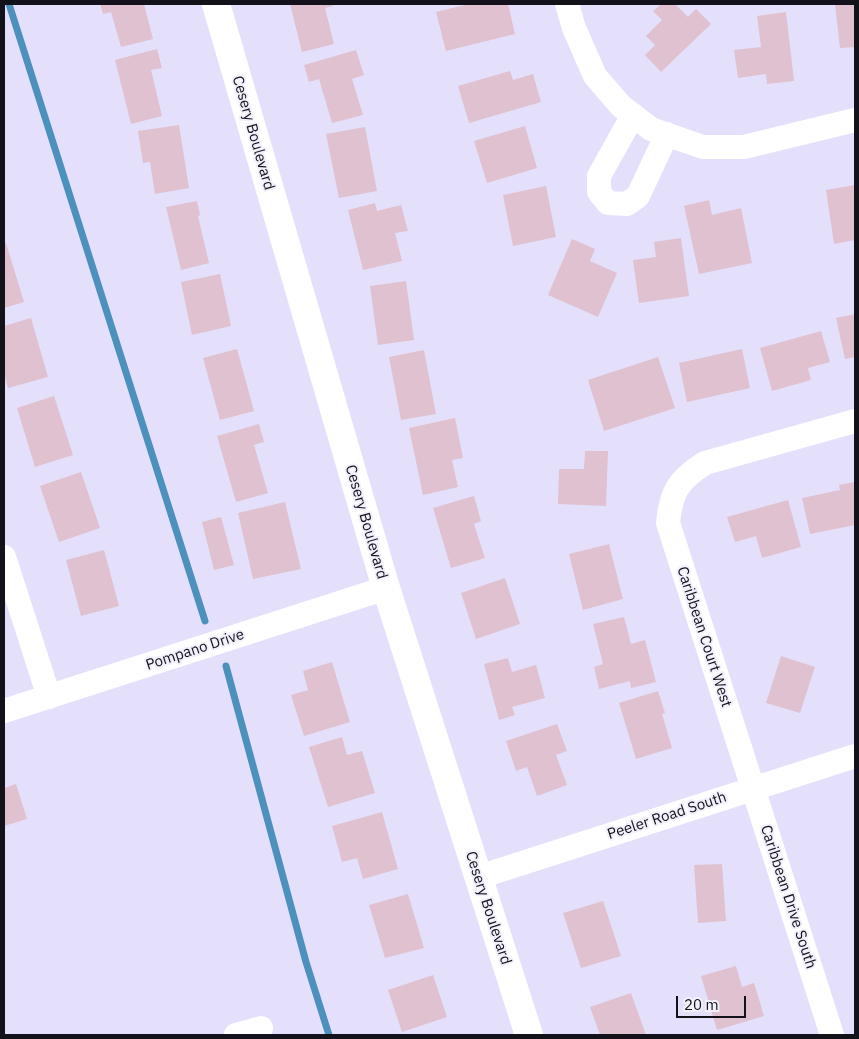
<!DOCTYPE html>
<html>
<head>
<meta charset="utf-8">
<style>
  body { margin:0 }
  #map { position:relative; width:859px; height:1039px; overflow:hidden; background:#e4e0fc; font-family:"IBM Plex Sans",sans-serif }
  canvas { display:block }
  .frame { position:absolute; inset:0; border:5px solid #13111a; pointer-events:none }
  .scale { position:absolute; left:676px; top:996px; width:70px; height:22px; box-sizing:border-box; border:2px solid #13111a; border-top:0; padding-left:6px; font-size:15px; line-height:18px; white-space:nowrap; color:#13111a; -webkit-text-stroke:4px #f1f0fb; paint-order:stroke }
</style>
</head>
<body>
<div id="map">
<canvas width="859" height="1039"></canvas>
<div class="frame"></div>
<div class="scale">20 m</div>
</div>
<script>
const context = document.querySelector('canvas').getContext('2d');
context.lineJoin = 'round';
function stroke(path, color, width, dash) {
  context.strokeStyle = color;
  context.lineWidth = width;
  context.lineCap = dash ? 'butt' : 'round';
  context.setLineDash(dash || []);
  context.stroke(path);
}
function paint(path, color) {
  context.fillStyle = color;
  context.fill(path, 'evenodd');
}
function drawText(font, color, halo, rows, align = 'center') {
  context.font = font + ' "IBM Plex Sans",sans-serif';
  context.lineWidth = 4;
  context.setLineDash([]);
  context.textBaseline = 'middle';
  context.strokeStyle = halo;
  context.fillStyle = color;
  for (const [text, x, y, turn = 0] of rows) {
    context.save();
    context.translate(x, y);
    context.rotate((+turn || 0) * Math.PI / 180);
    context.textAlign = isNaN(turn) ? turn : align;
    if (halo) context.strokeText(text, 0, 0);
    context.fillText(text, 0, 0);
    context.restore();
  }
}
const stream = new Path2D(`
  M 9,4 L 205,621
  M 226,666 L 306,962 L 329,1035`);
const building = new Path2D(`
  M 100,4 L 144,4 L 153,39 L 121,47 L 111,12 L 103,14 Z
  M 290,4 L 332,4 L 333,6 L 325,8 L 334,44 L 302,52 Z
  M 469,4 L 508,4 L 515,34 L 446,51 L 436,12 Z
  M 661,4 L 675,4 L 688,17 L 696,9 L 711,24 L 661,72 L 645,55 L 655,45 L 646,36 L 662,20 L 653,11 Z
  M 835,4 L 855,4 L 855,47 L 840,48 Z
  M 786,12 L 794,81 L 767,84 L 766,74 L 738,78 L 734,50 L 761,47 L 757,16 Z
  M 157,49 L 162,68 L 151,70 L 162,116 L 131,124 L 115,60 Z
  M 356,50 L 364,75 L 352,79 L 363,115 L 332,123 L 319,79 L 309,82 L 304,65 Z
  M 510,71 L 513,80 L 533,74 L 541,102 L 469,123 L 458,86 Z
  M 179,125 L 189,188 L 155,194 L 150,162 L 143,163 L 138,131 Z
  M 525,126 L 537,168 L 487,183 L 474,141 Z
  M 365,127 L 377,191 L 339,198 L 326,134 Z
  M 855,185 L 855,240 L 834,244 L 826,190 Z
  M 546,186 L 556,237 L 513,246 L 503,195 Z
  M 709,200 L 712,215 L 741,208 L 752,263 L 699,274 L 684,206 Z
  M 197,201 L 200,215 L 198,216 L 209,263 L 181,270 L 166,207 Z
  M 375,203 L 377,211 L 401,205 L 408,231 L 395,233 L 402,261 L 363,270 L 348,210 Z
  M 681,238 L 689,296 L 639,303 L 633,260 L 656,257 L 654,242 Z
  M 572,239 L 595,249 L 590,261 L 617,273 L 598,317 L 548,295 Z
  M 6,243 L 24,302 L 4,308 L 4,244 Z
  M 220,274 L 231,326 L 192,335 L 181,282 Z
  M 406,281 L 414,340 L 378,345 L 370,286 Z
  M 855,314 L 855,357 L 845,359 L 836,318 Z
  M 31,318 L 48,377 L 8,388 L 4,373 L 4,326 Z
  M 821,331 L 830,362 L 808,368 L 811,380 L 772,391 L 760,348 Z
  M 237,349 L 254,411 L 220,420 L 203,358 Z
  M 742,349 L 750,388 L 687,402 L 679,363 Z
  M 424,350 L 436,414 L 401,420 L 389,357 Z
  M 658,357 L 675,408 L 604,431 L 588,380 Z
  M 54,396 L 73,455 L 35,467 L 17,408 Z
  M 455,418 L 463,458 L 452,460 L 458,487 L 423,495 L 409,428 Z
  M 259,424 L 264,442 L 254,445 L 268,493 L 236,502 L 217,436 Z
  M 585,451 L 608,451 L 606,506 L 558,504 L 559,469 L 584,469 Z
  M 81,472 L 100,528 L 59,542 L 40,486 Z
  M 855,482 L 855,525 L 810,534 L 802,498 L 840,490 L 839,485 Z
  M 474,496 L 481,521 L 474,524 L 485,558 L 451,568 L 433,508 Z
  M 788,500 L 801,547 L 762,558 L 756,536 L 735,542 L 727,517 Z
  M 285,502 L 301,569 L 253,579 L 238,513 Z
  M 221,517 L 234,565 L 214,570 L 202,522 Z
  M 609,544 L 623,599 L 583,610 L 569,554 Z
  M 104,550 L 119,606 L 81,616 L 66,560 Z
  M 505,578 L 520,624 L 476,639 L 461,593 Z
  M 624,617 L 631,644 L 645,640 L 656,682 L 631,688 L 630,681 L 599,689 L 594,667 L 603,664 L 593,624 Z
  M 781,656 L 815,667 L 800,713 L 766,703 Z
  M 508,658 L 512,672 L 536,665 L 545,698 L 512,707 L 515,715 L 499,720 L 484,664 Z
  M 332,662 L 350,722 L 304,736 L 291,695 L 308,690 L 303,671 Z
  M 658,691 L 665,713 L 662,714 L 672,748 L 636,759 L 619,703 Z
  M 557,724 L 567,751 L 556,755 L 567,785 L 537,796 L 527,767 L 516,771 L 506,741 Z
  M 342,737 L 347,755 L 362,751 L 375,793 L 328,807 L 309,747 Z
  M 16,784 L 27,819 L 4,826 L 4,788 Z
  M 382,812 L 398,869 L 363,879 L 357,858 L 342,862 L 332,826 Z
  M 722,864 L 726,921 L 698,923 L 694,865 Z
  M 408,894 L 424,948 L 385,958 L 369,905 Z
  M 603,901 L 621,956 L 581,968 L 563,913 Z
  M 736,966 L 742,987 L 754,983 L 764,1016 L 717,1030 L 701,976 Z
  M 433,975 L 447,1017 L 402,1032 L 388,990 Z
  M 631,993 L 646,1035 L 600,1035 L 590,1007 Z`);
const minor = new Path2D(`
  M 567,4 L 574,28 L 595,76 L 621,106 L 651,129 L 703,147 L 744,147 L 855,120
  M 633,115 L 599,176 L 599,192 L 608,203 L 627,204 L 638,196 L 667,134
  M 4,557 L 49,697
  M 4,711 L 386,588
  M 479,877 L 855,756
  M 236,1035 L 261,1028
  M 832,1035 L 668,523 C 671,492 678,480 705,463 L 855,421`);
const secondary = new Path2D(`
  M 216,4 L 386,588 L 529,1035`);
const streetNames = [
  ["Cesery Boulevard",253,133,74],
  ["Cesery Boulevard",366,522,74],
  ["Caribbean Court West",704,637,72],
  ["Pompano Drive",195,650,-18],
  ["Peeler Road South",667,816,-18],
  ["Caribbean Drive South",788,897,72],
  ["Cesery Boulevard",488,908,72]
];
stroke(stream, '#4c90bc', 7);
paint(building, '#dfc1cf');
stroke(minor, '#fff', 24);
stroke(secondary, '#fff', 28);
drawText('15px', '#13111a', '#f1f0fb', streetNames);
</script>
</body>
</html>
